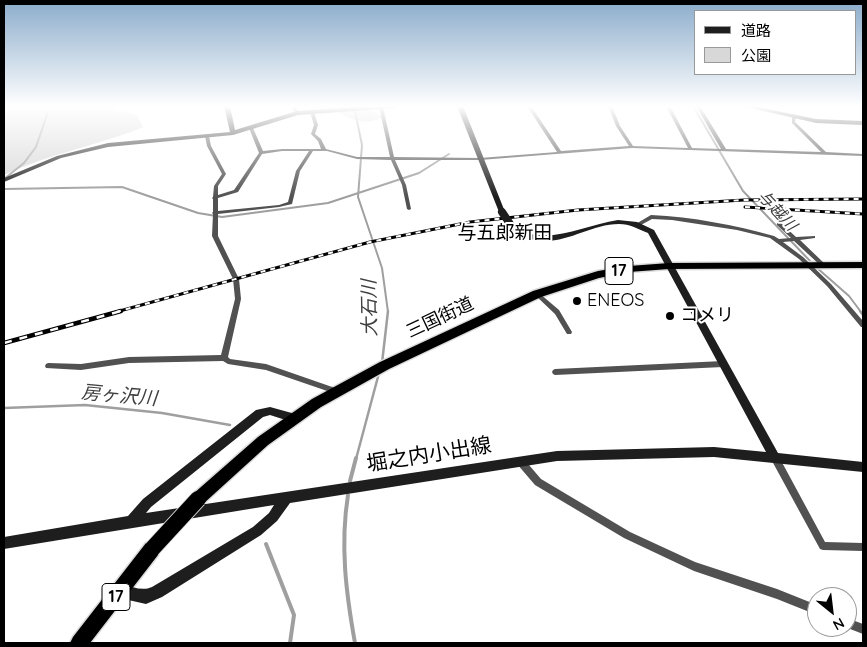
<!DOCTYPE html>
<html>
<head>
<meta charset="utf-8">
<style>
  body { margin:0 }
  #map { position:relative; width:867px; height:647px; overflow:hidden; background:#fff; font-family:Quicksand,"Noto Sans JP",sans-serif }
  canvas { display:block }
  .frame { position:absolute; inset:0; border:5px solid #000; pointer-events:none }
  .legend { position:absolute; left:694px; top:10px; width:162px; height:65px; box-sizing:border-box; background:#fff; border:1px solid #999; margin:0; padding:6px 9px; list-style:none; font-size:15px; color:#000 }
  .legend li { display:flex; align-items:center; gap:10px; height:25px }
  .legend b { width:25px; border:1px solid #999 }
  .north { position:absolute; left:807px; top:587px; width:50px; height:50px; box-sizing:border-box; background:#fff; border:1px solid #999; border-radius:50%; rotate:151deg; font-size:14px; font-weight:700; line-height:20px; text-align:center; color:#000 }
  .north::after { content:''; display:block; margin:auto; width:18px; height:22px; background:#000; clip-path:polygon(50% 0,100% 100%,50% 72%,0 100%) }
</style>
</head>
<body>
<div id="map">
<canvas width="867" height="647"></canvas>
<div class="frame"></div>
<ul class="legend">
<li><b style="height:6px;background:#1e1e1e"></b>道路</li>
<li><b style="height:14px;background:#d8d8d8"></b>公園</li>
</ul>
<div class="north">N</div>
</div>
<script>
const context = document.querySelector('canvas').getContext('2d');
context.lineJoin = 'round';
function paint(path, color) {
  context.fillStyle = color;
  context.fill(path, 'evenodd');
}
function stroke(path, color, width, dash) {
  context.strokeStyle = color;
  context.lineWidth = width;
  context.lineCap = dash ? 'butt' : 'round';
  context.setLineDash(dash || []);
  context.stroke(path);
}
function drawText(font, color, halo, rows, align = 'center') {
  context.font = font + ' Quicksand,"Noto Sans JP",sans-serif';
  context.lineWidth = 4;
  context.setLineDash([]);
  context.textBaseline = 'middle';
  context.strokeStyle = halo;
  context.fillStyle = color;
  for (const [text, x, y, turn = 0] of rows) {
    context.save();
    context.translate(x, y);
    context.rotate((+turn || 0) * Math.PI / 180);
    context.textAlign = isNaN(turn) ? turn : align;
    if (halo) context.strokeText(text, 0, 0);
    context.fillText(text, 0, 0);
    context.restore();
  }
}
const green = new Path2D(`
  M 5,106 L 100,106 L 137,115 L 143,127 C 97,146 48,154 4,175 Z
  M 326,106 L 361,106 L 383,117 C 362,128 345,116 326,106 Z`);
const streamFar2 = new Path2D(`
  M 354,106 L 362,145 L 358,197 L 382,268 L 388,312
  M 693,106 L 743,191 L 812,263
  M 4,179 L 24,163 L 36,147 L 48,112
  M 4,189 L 122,187 L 198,213 L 222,217 L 328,203 L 419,173 L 449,154
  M 816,267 L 849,296 L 861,312`);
const streamFar1 = new Path2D(`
  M 860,311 L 863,315
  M 382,363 L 388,311
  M 4,408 L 85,405 L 162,413 L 230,425
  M 356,459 L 379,373`);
const stream = new Path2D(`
  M 350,481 L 356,458
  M 348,495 C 340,545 346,593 355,643
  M 266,544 L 294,615 L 290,643`);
const street = new Path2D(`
  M 291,106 L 295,106 L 299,113 L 298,114 L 296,114 Z
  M 380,106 L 383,107 L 394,157 L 480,158 L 557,152 L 527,106 L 531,106 L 561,151 L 629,146 L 616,126 L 608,106 L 612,106 L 620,126 L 633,146 L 688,148 L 666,106 L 670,106 L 692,148 L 721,149 L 696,106 L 700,106 L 726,149 L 821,152 L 792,123 L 792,117 L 794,116 L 796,117 L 795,122 L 826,152 L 863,154 L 863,156 L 632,148 L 480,160 L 395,160 L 406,185 L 411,209 L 409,210 L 407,209 L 402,185 L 391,160 L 357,159 L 327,151 L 313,151 L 300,171 L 292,204 L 279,207 L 218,214 L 218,236 L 239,279 L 241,299 L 228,357 L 230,359 L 266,364 L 338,389 L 340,391 L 338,393 L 336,394 L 266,370 L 228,364 L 223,361 L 129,363 L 81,370 L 46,368 L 45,366 L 46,364 L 48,363 L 81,364 L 129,357 L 221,355 L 235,299 L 233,279 L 212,236 L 213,214 L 212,213 L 213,212 L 213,199 L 212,198 L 213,197 L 214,186 L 222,174 L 207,146 L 205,136 L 207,135 L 209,136 L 211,146 L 226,174 L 218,186 L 218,195 L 234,190 L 259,153 L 249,128 L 250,127 L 253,128 L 263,151 L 282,149 L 321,149 L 318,141 L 311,134 L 314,125 L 310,112 L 312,111 L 314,112 L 318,125 L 315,134 L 321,139 L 326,149 L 357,157 L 390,157 L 379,107 ZM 282,151 L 309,151 L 296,171 L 288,202 L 279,205 L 218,211 L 218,198 L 238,192 L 262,154 Z
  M 651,215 C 693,217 734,225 774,236 L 779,239 L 791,238 L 777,225 L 777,223 L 781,223 L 796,237 L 815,236 L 815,238 L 800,240 L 825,264 L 826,265 L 825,266 L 821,266 L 794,241 L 783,242 L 803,257 L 831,284 L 863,321 L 863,327 L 861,327 L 827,286 L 799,259 L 770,238 L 737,230 L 672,220 L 652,219 L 639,226 L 635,226 L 634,225 Z
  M 537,292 L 539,293 L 559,310 L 572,332 L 571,334 L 567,334 L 555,314 L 535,295 L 534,294 L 535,293 Z
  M 723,361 L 725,362 L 726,364 L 725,366 L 723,367 L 555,375 L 553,374 L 552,372 L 553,370 L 555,369 Z
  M 775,454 L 778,455 L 825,542 L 863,543 L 863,551 L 823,550 L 820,549 L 772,461 L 771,458 L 772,455 Z
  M 520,457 L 523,458 L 541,479 L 630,532 L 695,562 L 777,589 L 817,605 L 817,615 L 777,599 L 694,571 L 624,538 L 535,485 L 517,464 L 516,461 L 517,458 Z
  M 847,618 L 863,624 L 863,634 L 845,627 L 847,627 Z`);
const secondary = new Path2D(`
  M 224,106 L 230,106 L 235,130 L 297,111 L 371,106 L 398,106 L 395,108 L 298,115 L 233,135 L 108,147 L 61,158 L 4,182 L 4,178 L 57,156 L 108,143 L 230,132 Z
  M 457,106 L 463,106 L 505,212 L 504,213 L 500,213 L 499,212 Z
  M 742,106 L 753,106 L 816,119 L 863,121 L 863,125 L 816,123 Z
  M 618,220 L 637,222 L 654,230 L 778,453 L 863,462 L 863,472 L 714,457 L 557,461 L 290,503 L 277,521 L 261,535 L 162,597 L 146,604 L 115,597 L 113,592 L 115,587 C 128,582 139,593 152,587 L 253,527 L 269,513 L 274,505 L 4,549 L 4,537 L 128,516 L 143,499 L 256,410 L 270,407 L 299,415 L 300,418 L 299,421 L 295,423 L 270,415 L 263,417 L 151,507 L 146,513 L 557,451 L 714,447 L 766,452 L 648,233 C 638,229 630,224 619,224 C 586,224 560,251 524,237 C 519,235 514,233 510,230 L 514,228 C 521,230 529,234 536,235 C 564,238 591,224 618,220 Z`);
const highway = new Path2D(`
  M 863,262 L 863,268 L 669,269 L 629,272 L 599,278 L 541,297 L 389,369 L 321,407 L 268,445 L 203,504 L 198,506 L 193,504 L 191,499 L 193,494 L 258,437 L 312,399 L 380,362 L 533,291 L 598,271 L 629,266 L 669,263 Z
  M 152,541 L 158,543 L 160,549 L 158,555 L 90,643 L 70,643 L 73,637 L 146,543 Z`);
const railFar1 = new Path2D(`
  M 745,207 L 863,214
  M 116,312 L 370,242 L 470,222 L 578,210 L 744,200 L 863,199`);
const rail = new Path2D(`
  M 4,343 L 121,311`);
const secondaryBridge = new Path2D(`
  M 502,212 L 514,230`);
const highwayBridge = new Path2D(`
  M 152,549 L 198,499`);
const markers = [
  [577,301,5,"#000"],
  [670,316,5,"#000"]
];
const farWaternames = [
  ["与越川",777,211,47]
];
const shields = [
  [619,271,28],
  [116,597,28]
];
const shieldNames = [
  ["17",619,271],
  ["17",116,597]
];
const poiNames = [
  ["ENEOS",587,301],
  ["コメリ",680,316]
];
const streetNames = [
  ["三国街道",440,318,-25]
];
const neighbourhoodNames = [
  ["与五郎新田",505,233]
];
const waterNames = [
  ["大石川",370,308,-91],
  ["房ヶ沢川",119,396,5]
];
const nearStreetnames = [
  ["堀之内小出線",429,455,-9]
];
paint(green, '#d8d8d8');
stroke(streamFar2, '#9f9f9f', 2);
stroke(streamFar1, '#9f9f9f', 2.5);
stroke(stream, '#9f9f9f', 4);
stroke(highway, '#dbdbdb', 3);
paint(street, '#515151');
paint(secondary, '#1e1e1e');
paint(highway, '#000');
stroke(railFar1, '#000', 3);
stroke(rail, '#000', 4.5);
stroke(railFar1, '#fff', 2, [5]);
stroke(rail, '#fff', 2.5, [8]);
stroke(highwayBridge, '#dbdbdb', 18, []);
stroke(secondaryBridge, '#1e1e1e', 8);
stroke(highwayBridge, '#000', 16);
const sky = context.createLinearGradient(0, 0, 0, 197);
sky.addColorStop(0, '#8baccb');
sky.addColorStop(0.54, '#fff');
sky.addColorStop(1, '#ffffff00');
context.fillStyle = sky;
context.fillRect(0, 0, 867, 197);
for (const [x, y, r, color] of markers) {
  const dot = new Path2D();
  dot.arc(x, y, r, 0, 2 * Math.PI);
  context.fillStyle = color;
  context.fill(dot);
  stroke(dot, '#fff', 2);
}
drawText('italic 16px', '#404040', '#fff', farWaternames);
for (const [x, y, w] of shields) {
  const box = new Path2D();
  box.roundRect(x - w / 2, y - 13.5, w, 27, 4);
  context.fillStyle = '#fff';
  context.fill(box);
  stroke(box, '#000', 1);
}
drawText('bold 16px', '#000', null, shieldNames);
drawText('18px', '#000', '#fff', poiNames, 'left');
drawText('18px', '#000', '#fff', streetNames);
drawText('19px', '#000', '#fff', neighbourhoodNames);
drawText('italic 19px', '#404040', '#fff', waterNames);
drawText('21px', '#000', '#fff', nearStreetnames);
</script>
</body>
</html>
